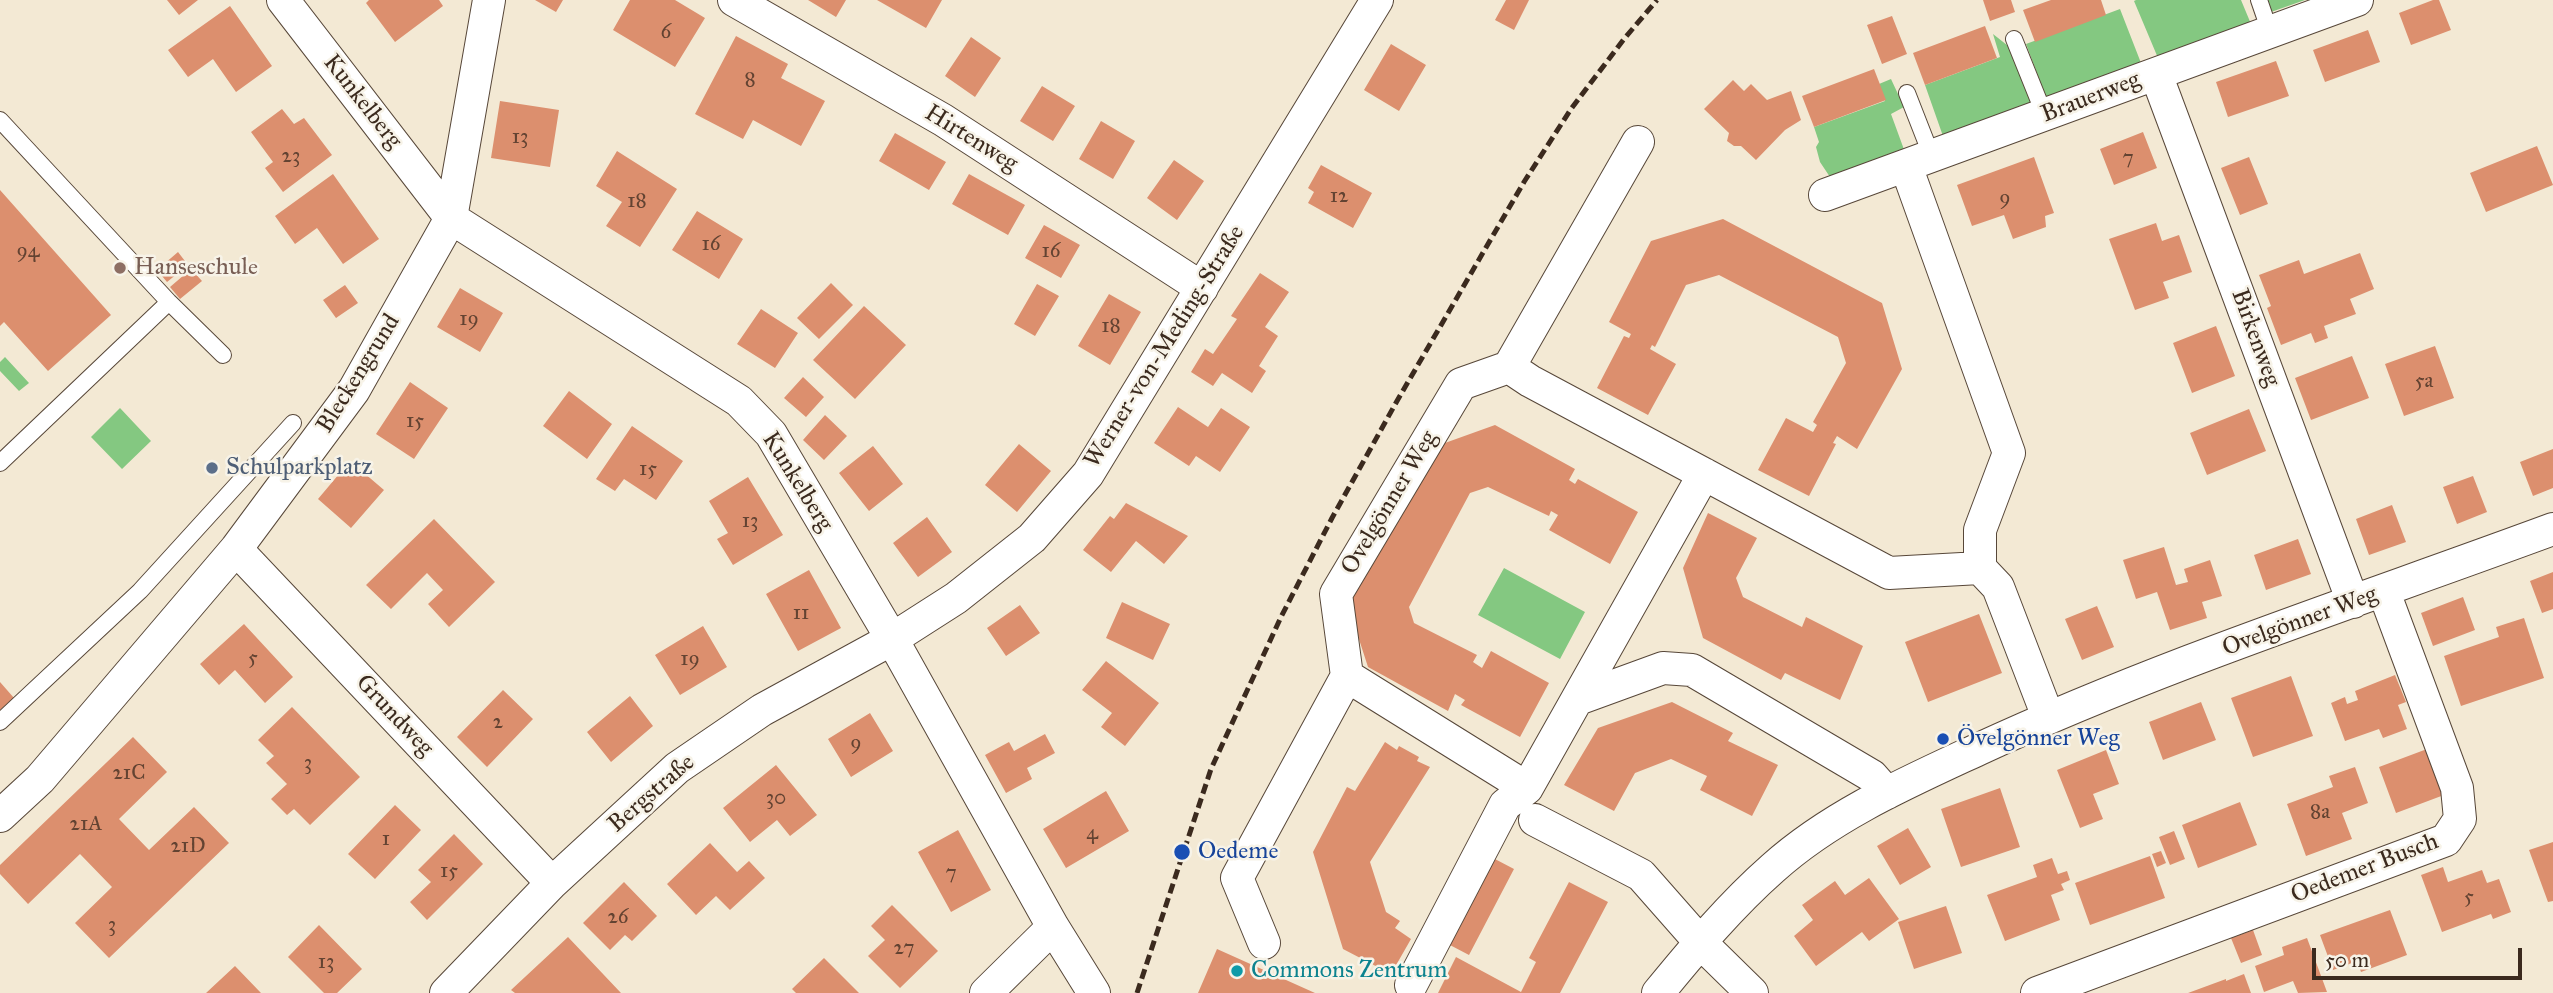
<!DOCTYPE html>
<html>
<head>
<meta charset="utf-8">
<style>
  body { margin:0 }
  #map { position:relative; width:2553px; height:993px; overflow:hidden; background:#f3e9d4; font-family:"IM FELL Great Primer",serif }
  canvas { display:block }
  .scale { position:absolute; left:2312px; top:948px; width:210px; height:32px; box-sizing:border-box; border:4px solid #3b2a1e; border-top:0; padding-left:9px; font-size:21px; line-height:24px; white-space:nowrap; color:#3b2a1e; -webkit-text-stroke:5px #f7f3e8; paint-order:stroke }
</style>
</head>
<body>
<div id="map">
<canvas width="2553" height="993"></canvas>
<div class="scale">50 m</div>
</div>
<script>
const context = document.querySelector('canvas').getContext('2d');
context.lineJoin = 'round';
function paint(path, color) {
  context.fillStyle = color;
  context.fill(path, 'evenodd');
}
function stroke(path, color, width, dash) {
  context.strokeStyle = color;
  context.lineWidth = width;
  context.lineCap = dash ? 'butt' : 'round';
  context.setLineDash(dash || []);
  context.stroke(path);
}
function drawText(font, color, halo, rows, align = 'center') {
  context.font = font + ' "IM FELL Great Primer",serif';
  context.lineWidth = 5;
  context.setLineDash([]);
  context.textBaseline = 'middle';
  context.strokeStyle = halo;
  context.fillStyle = color;
  for (const [text, x, y, turn = 0] of rows) {
    context.save();
    context.translate(x, y);
    context.rotate((+turn || 0) * Math.PI / 180);
    context.textAlign = isNaN(turn) ? turn : align;
    if (halo) context.strokeText(text, 0, 0);
    context.fillText(text, 0, 0);
    context.restore();
  }
}
const green = new Path2D(`
  M 2136,0 L 2241,0 L 2251,24 L 2158,58 L 2134,1 Z
  M 2267,0 L 2305,0 L 2271,12 Z
  M 2120,9 L 2141,63 L 2047,100 L 2026,44 Z
  M 1993,34 L 2012,49 L 2034,105 L 1944,139 L 1925,85 L 2000,57 Z
  M 1891,79 L 1904,107 L 1891,114 L 1906,155 L 1834,183 L 1820,162 L 1816,147 L 1819,142 L 1814,127 L 1885,101 L 1879,84 Z
  M 5,357 L 29,383 L 19,391 L 0,371 L 0,362 Z
  M 120,408 L 151,441 L 122,469 L 91,437 Z
  M 1504,568 L 1585,612 L 1560,659 L 1478,615 Z`);
const building = new Path2D(`
  M 167,0 L 198,0 L 179,15 Z
  M 369,0 L 439,0 L 443,6 L 395,42 L 366,3 Z
  M 535,0 L 563,0 L 556,12 Z
  M 630,0 L 675,0 L 705,18 L 675,67 L 613,30 Z
  M 808,0 L 846,0 L 836,17 Z
  M 877,0 L 942,0 L 926,28 Z
  M 1506,0 L 1529,0 L 1514,30 L 1495,20 Z
  M 1983,0 L 2011,0 L 2015,12 L 1990,21 Z
  M 2051,0 L 2101,0 L 2106,15 L 2035,42 L 2023,10 Z
  M 2433,0 L 2439,0 L 2451,30 L 2411,45 L 2399,13 Z
  M 230,6 L 272,66 L 236,92 L 213,59 L 188,77 L 168,50 Z
  M 1892,16 L 1907,54 L 1882,64 L 1867,25 Z
  M 1985,26 L 1997,58 L 1925,85 L 1913,53 Z
  M 2368,30 L 2380,62 L 2325,82 L 2313,50 Z
  M 736,36 L 788,64 L 781,78 L 825,101 L 801,146 L 753,120 L 743,139 L 695,114 Z
  M 971,37 L 1001,58 L 975,97 L 945,76 Z
  M 1391,44 L 1426,65 L 1399,111 L 1364,90 Z
  M 2276,61 L 2289,96 L 2228,117 L 2216,82 Z
  M 1874,69 L 1886,100 L 1814,127 L 1802,96 Z
  M 1733,80 L 1744,91 L 1751,84 L 1767,100 L 1791,91 L 1801,120 L 1785,130 L 1756,160 L 1741,146 L 1734,146 L 1727,141 L 1729,133 L 1704,109 Z
  M 1042,86 L 1075,106 L 1053,141 L 1020,121 Z
  M 500,101 L 559,110 L 550,167 L 491,158 Z
  M 282,109 L 294,124 L 304,118 L 332,155 L 283,192 L 265,168 L 273,162 L 251,132 Z
  M 1101,121 L 1135,141 L 1113,179 L 1079,159 Z
  M 2143,132 L 2157,168 L 2114,185 L 2100,149 Z
  M 895,133 L 946,162 L 929,190 L 879,161 Z
  M 2537,146 L 2553,185 L 2486,212 L 2470,173 Z
  M 617,151 L 677,189 L 640,247 L 606,226 L 622,202 L 596,186 Z
  M 2034,157 L 2054,213 L 2045,216 L 2046,227 L 2013,239 L 2004,215 L 1972,226 L 1957,185 Z
  M 2249,157 L 2268,204 L 2240,215 L 2221,168 Z
  M 1174,160 L 1204,181 L 1177,220 L 1147,198 Z
  M 1321,165 L 1372,193 L 1353,228 L 1308,203 L 1314,192 L 1308,188 Z
  M 333,174 L 379,239 L 343,264 L 317,228 L 295,244 L 275,216 Z
  M 969,174 L 1025,205 L 1008,235 L 952,204 Z
  M 0,190 L 111,315 L 48,371 L 4,322 L 0,326 Z
  M 697,211 L 743,239 L 719,279 L 672,250 Z
  M 1723,219 L 1882,303 L 1902,369 L 1857,449 L 1837,436 L 1833,443 L 1836,444 L 1809,496 L 1758,470 L 1786,418 L 1813,432 L 1817,425 L 1813,422 L 1846,363 L 1838,337 L 1719,275 L 1686,285 L 1655,347 L 1652,345 L 1650,349 L 1676,364 L 1648,415 L 1597,388 L 1624,336 L 1629,338 L 1631,334 L 1609,322 L 1651,241 Z
  M 2156,223 L 2162,241 L 2179,235 L 2192,272 L 2163,282 L 2169,298 L 2135,310 L 2109,239 Z
  M 1044,225 L 1080,245 L 1061,278 L 1025,258 Z
  M 178,252 L 188,265 L 167,282 L 157,270 Z
  M 2360,253 L 2374,289 L 2350,299 L 2356,314 L 2324,326 L 2328,338 L 2315,343 L 2311,333 L 2281,345 L 2267,308 L 2271,306 L 2259,275 L 2299,260 L 2304,274 Z
  M 191,269 L 202,281 L 180,299 L 170,287 Z
  M 1260,273 L 1289,292 L 1265,327 L 1278,336 L 1259,366 L 1266,371 L 1252,393 L 1222,373 L 1213,386 L 1191,372 L 1205,349 L 1213,354 L 1237,319 L 1231,316 Z
  M 831,283 L 853,305 L 819,339 L 797,318 Z
  M 1037,284 L 1059,296 L 1035,336 L 1014,324 Z
  M 345,285 L 358,303 L 336,318 L 323,300 Z
  M 460,288 L 503,313 L 480,352 L 437,327 Z
  M 1109,294 L 1141,312 L 1110,365 L 1078,346 Z
  M 864,306 L 906,345 L 855,399 L 813,360 Z
  M 761,309 L 798,333 L 775,368 L 737,344 Z
  M 2216,326 L 2235,376 L 2192,393 L 2173,343 Z
  M 2435,346 L 2454,398 L 2404,416 L 2385,364 Z
  M 2352,356 L 2369,398 L 2311,420 L 2295,378 Z
  M 803,377 L 824,397 L 806,417 L 784,398 Z
  M 410,382 L 448,408 L 414,459 L 376,434 Z
  M 569,391 L 612,424 L 587,459 L 543,426 Z
  M 1178,407 L 1208,427 L 1221,408 L 1250,427 L 1220,472 L 1196,456 L 1189,466 L 1154,443 Z
  M 2249,409 L 2266,451 L 2207,475 L 2190,433 Z
  M 825,415 L 847,436 L 824,460 L 803,440 Z
  M 1495,425 L 1575,469 L 1569,480 L 1575,484 L 1578,479 L 1638,512 L 1610,564 L 1549,530 L 1558,515 L 1551,511 L 1549,516 L 1488,487 L 1470,493 L 1409,607 L 1414,623 L 1477,655 L 1473,662 L 1482,668 L 1491,651 L 1549,683 L 1520,737 L 1461,705 L 1465,700 L 1455,694 L 1448,711 L 1368,667 L 1346,599 L 1431,448 Z
  M 632,426 L 683,461 L 656,500 L 624,479 L 615,491 L 596,479 Z
  M 1019,444 L 1051,471 L 1017,512 L 985,485 Z
  M 873,446 L 903,484 L 869,511 L 839,473 Z
  M 2553,449 L 2553,488 L 2533,496 L 2520,462 Z
  M 350,461 L 384,490 L 351,528 L 318,499 Z
  M 2473,476 L 2487,512 L 2457,524 L 2443,487 Z
  M 748,477 L 783,535 L 733,565 L 717,539 L 728,533 L 709,501 Z
  M 1126,503 L 1188,536 L 1164,564 L 1136,541 L 1111,572 L 1083,550 L 1110,516 L 1114,519 Z
  M 2392,505 L 2406,542 L 2369,555 L 2356,519 Z
  M 1708,513 L 1757,538 L 1736,578 L 1743,597 L 1802,627 L 1806,617 L 1863,646 L 1840,700 L 1785,673 L 1781,680 L 1703,638 L 1683,568 Z
  M 927,517 L 952,552 L 918,577 L 893,543 Z
  M 434,519 L 495,582 L 449,627 L 428,604 L 443,590 L 427,573 L 391,609 L 366,585 Z
  M 2298,539 L 2311,574 L 2266,590 L 2254,555 Z
  M 2164,547 L 2176,585 L 2188,582 L 2184,569 L 2210,560 L 2222,596 L 2202,602 L 2207,618 L 2170,630 L 2157,592 L 2136,599 L 2123,560 Z
  M 809,570 L 841,628 L 798,651 L 766,594 Z
  M 2553,572 L 2553,609 L 2542,613 L 2530,581 Z
  M 2463,597 L 2475,630 L 2433,646 L 2421,613 Z
  M 1122,602 L 1170,624 L 1153,660 L 1106,638 Z
  M 1020,605 L 1040,633 L 1006,656 L 987,628 Z
  M 2097,606 L 2114,647 L 2082,660 L 2065,619 Z
  M 1979,614 L 2002,673 L 1928,702 L 1905,642 Z
  M 2524,618 L 2544,678 L 2461,706 L 2444,656 L 2499,637 L 2496,627 Z
  M 244,624 L 293,677 L 265,703 L 235,670 L 219,685 L 200,664 Z
  M 703,626 L 727,667 L 680,695 L 655,655 Z
  M 1106,661 L 1159,703 L 1125,746 L 1101,727 L 1112,713 L 1082,690 Z
  M 2395,675 L 2406,702 L 2398,705 L 2407,729 L 2383,738 L 2379,729 L 2345,741 L 2331,703 L 2345,697 L 2347,704 L 2358,700 L 2355,691 Z
  M 2291,676 L 2313,736 L 2253,757 L 2231,698 Z
  M 0,682 L 14,698 L 0,710 Z
  M 503,690 L 533,719 L 487,767 L 457,737 Z
  M 630,696 L 653,726 L 611,762 L 587,732 Z
  M 1672,702 L 1733,733 L 1728,741 L 1778,765 L 1752,816 L 1700,790 L 1707,776 L 1671,759 L 1635,773 L 1614,811 L 1564,785 L 1598,728 Z
  M 2201,702 L 2216,740 L 2163,760 L 2149,722 Z
  M 292,707 L 360,777 L 310,825 L 294,809 L 287,815 L 271,799 L 287,784 L 266,763 L 274,756 L 258,740 Z
  M 870,713 L 893,751 L 851,777 L 828,739 Z
  M 1045,734 L 1055,753 L 1027,768 L 1032,779 L 1006,793 L 985,755 L 1009,742 L 1014,751 Z
  M 133,737 L 167,772 L 119,819 L 149,850 L 194,807 L 229,843 L 109,958 L 75,923 L 112,887 L 80,854 L 28,904 L 0,874 L 0,865 Z
  M 1385,742 L 1397,750 L 1399,746 L 1419,757 L 1417,761 L 1430,767 L 1370,862 L 1386,912 L 1400,921 L 1395,928 L 1411,939 L 1391,974 L 1343,949 L 1313,852 L 1347,787 L 1355,791 Z
  M 2427,749 L 2444,795 L 2396,813 L 2379,767 Z
  M 2106,750 L 2119,784 L 2093,794 L 2103,819 L 2080,828 L 2057,770 Z
  M 776,765 L 817,815 L 790,836 L 777,820 L 750,842 L 723,808 Z
  M 2355,767 L 2368,803 L 2342,813 L 2352,839 L 2306,856 L 2287,804 L 2333,787 L 2329,776 Z
  M 2000,788 L 2020,847 L 1961,867 L 1941,809 Z
  M 1106,791 L 1129,831 L 1066,868 L 1043,829 Z
  M 2240,802 L 2257,845 L 2198,868 L 2182,825 Z
  M 395,805 L 421,830 L 375,879 L 348,854 Z
  M 1908,828 L 1931,867 L 1900,885 L 1877,846 Z
  M 958,830 L 991,890 L 951,912 L 918,852 Z
  M 2174,831 L 2185,859 L 2170,865 L 2159,837 Z
  M 454,834 L 483,864 L 427,920 L 410,902 L 431,882 L 418,870 Z
  M 2553,842 L 2553,901 L 2548,902 L 2529,850 Z
  M 710,843 L 737,872 L 749,861 L 765,878 L 730,910 L 716,896 L 696,915 L 667,884 Z
  M 2161,851 L 2166,863 L 2157,867 L 2152,854 Z
  M 2150,856 L 2165,898 L 2090,925 L 2075,883 Z
  M 1493,858 L 1514,869 L 1469,955 L 1448,944 Z
  M 2052,858 L 2058,874 L 2067,871 L 2070,880 L 2061,884 L 2064,890 L 2051,895 L 2060,920 L 2005,941 L 1987,895 L 2037,877 L 2033,865 Z
  M 2443,867 L 2448,882 L 2482,870 L 2487,883 L 2499,879 L 2511,912 L 2493,919 L 2491,914 L 2442,932 L 2421,875 Z
  M 1869,878 L 1899,919 L 1869,941 L 1862,932 L 1816,966 L 1794,936 L 1813,920 L 1802,905 L 1835,881 L 1845,895 Z
  M 624,882 L 657,916 L 632,941 L 625,935 L 610,950 L 583,923 Z
  M 1569,882 L 1608,902 L 1560,993 L 1438,993 L 1456,957 L 1521,992 L 1536,962 L 1529,958 Z
  M 892,905 L 938,951 L 900,988 L 868,956 L 885,940 L 871,926 Z
  M 1946,906 L 1962,953 L 1914,969 L 1898,922 Z
  M 2390,910 L 2407,955 L 2361,972 L 2357,961 L 2333,970 L 2320,935 Z
  M 319,925 L 362,969 L 337,993 L 324,993 L 288,957 Z
  M 2253,930 L 2262,955 L 2241,963 L 2231,938 Z
  M 568,937 L 621,993 L 515,993 L 511,990 Z
  M 2307,938 L 2327,992 L 2298,993 L 2293,981 L 2264,992 L 2255,966 L 2284,955 L 2282,947 Z
  M 1217,949 L 1315,993 L 1198,993 Z
  M 824,958 L 859,993 L 796,993 L 792,989 Z
  M 235,966 L 261,993 L 206,993 Z
  M 2244,974 L 2251,993 L 2188,993 L 2226,979 L 2226,981 Z`);
const service = new Path2D(`
  M 2259,0 L 2270,32
  M 2014,39 L 2045,116
  M 1907,93 L 1932,157
  M 0,120 L 169,302 L 223,355
  M 0,463 L 169,302
  M 0,722 L 140,591 L 293,423`);
const minor = new Path2D(`
  M 283,0 L 451,218 L 739,401 L 771,434 L 892,639 L 1053,927 L 1094,993
  M 734,0 L 943,120 L 1202,288
  M 2156,74 L 2353,602
  M 1906,166 L 2009,453 L 1980,530 L 1980,568
  M 1825,195 L 2357,0
  M 1509,367 L 1638,142
  M 236,549 L 552,883
  M 1347,676 L 1527,788
  M 1578,699 L 1663,668 L 1692,670 L 1872,776 L 1887,793
  M 0,816 L 40,779 L 236,549 L 354,390 L 451,218 L 489,0
  M 1535,820 L 1641,875 L 1700,942 L 1752,993
  M 1264,943 L 1237,878 L 1347,676 L 1336,594 L 1461,384 L 1509,367 L 1530,381 L 1889,573 L 1980,568 L 1998,587 L 2048,717
  M 1411,985 L 1505,805 L 1527,788 L 1704,474
  M 446,993 L 552,883 L 677,768 L 762,710 L 892,639 L 956,598 L 1032,538 L 1088,474 L 1377,0
  M 986,993 L 1053,927
  M 1658,993 C 1694,949 1731,905 1773,868 C 1832,815 1908,782 1979,749 C 2165,663 2361,600 2553,529
  M 2037,993 L 2446,840 L 2460,819 L 2457,788 L 2384,592`);
const rail = new Path2D(`
  M 1137,993 L 1211,769 L 1281,617 L 1332,518 L 1397,401 L 1524,182 L 1571,109 L 1624,39 L 1657,0`);
const markers = [
  [120,268,7,"#8d6e63"],
  [212,468,7,"#5c6f8a"],
  [1943,739,7,"#1a4fb4"],
  [1182,852,9,"#1a4fb4"],
  [1237,971,7,"#0f9aa8"]
];
const numberNames = [
  ["6",666,33],
  ["8",750,81],
  ["13",520,138],
  ["23",291,157],
  ["7",2128,159],
  ["12",1339,197],
  ["9",2005,199],
  ["18",637,202],
  ["16",711,245],
  ["94",28,252],
  ["16",1051,252],
  ["19",469,320],
  ["18",1111,327],
  ["5a",2424,382],
  ["15",415,422],
  ["15",648,470],
  ["13",750,522],
  ["11",801,614],
  ["5",253,659],
  ["19",690,660],
  ["2",498,723],
  ["9",856,744],
  ["3",308,764],
  ["21C",129,774],
  ["30",776,799],
  ["8a",2320,813],
  ["21A",86,825],
  ["4",1092,834],
  ["1",386,840],
  ["21D",188,847],
  ["15",449,872],
  ["7",951,874],
  ["5",2469,898],
  ["26",618,918],
  ["3",112,926],
  ["27",904,949],
  ["13",326,963]
];
const streetNames = [
  ["Brauerweg",2091,98,-21],
  ["Kunkelberg",362,102,52],
  ["Hirtenweg",971,139,32],
  ["Birkenweg",2255,338,70],
  ["Werner-von-Meding-Straße",1165,347,-58],
  ["Bleckengrund",359,374,-58],
  ["Kunkelberg",797,482,58],
  ["Ovelgönner Weg",1390,503,-59],
  ["Ovelgönner Weg",2300,622,-20],
  ["Grundweg",394,716,47],
  ["Bergstraße",652,794,-41],
  ["Oedemer Busch",2365,869,-21]
];
const educationNames = [
  ["Hanseschule",134,268]
];
const serviceNames = [
  ["Schulparkplatz",226,468]
];
const transitNames = [
  ["Övelgönner Weg",1957,739],
  ["Oedeme",1198,852]
];
const cultureNames = [
  ["Commons Zentrum",1251,971]
];
paint(green, '#84c881');
paint(building, '#dc8f6e');
stroke(service, '#574739', 18);
stroke(minor, '#574739', 34);
stroke(service, '#fff', 16);
stroke(minor, '#fff', 32);
stroke(rail, '#3b2a1e', 5, [10, 5]);
for (const [x, y, r, color] of markers) {
  const dot = new Path2D();
  dot.arc(x, y, r, 0, 2 * Math.PI);
  context.fillStyle = color;
  context.fill(dot);
  stroke(dot, '#f7f3e8', 2.5);
}
drawText('21px', '#634332', null, numberNames);
drawText('24px', '#3b2a1e', '#f7f3e8', streetNames);
drawText('24px', '#785e54', '#f7f3e8', educationNames, 'left');
drawText('24px', '#4e5e75', '#f7f3e8', serviceNames, 'left');
drawText('24px', '#164399', '#f7f3e8', transitNames, 'left');
drawText('24px', '#0d838f', '#f7f3e8', cultureNames, 'left');
</script>
</body>
</html>
